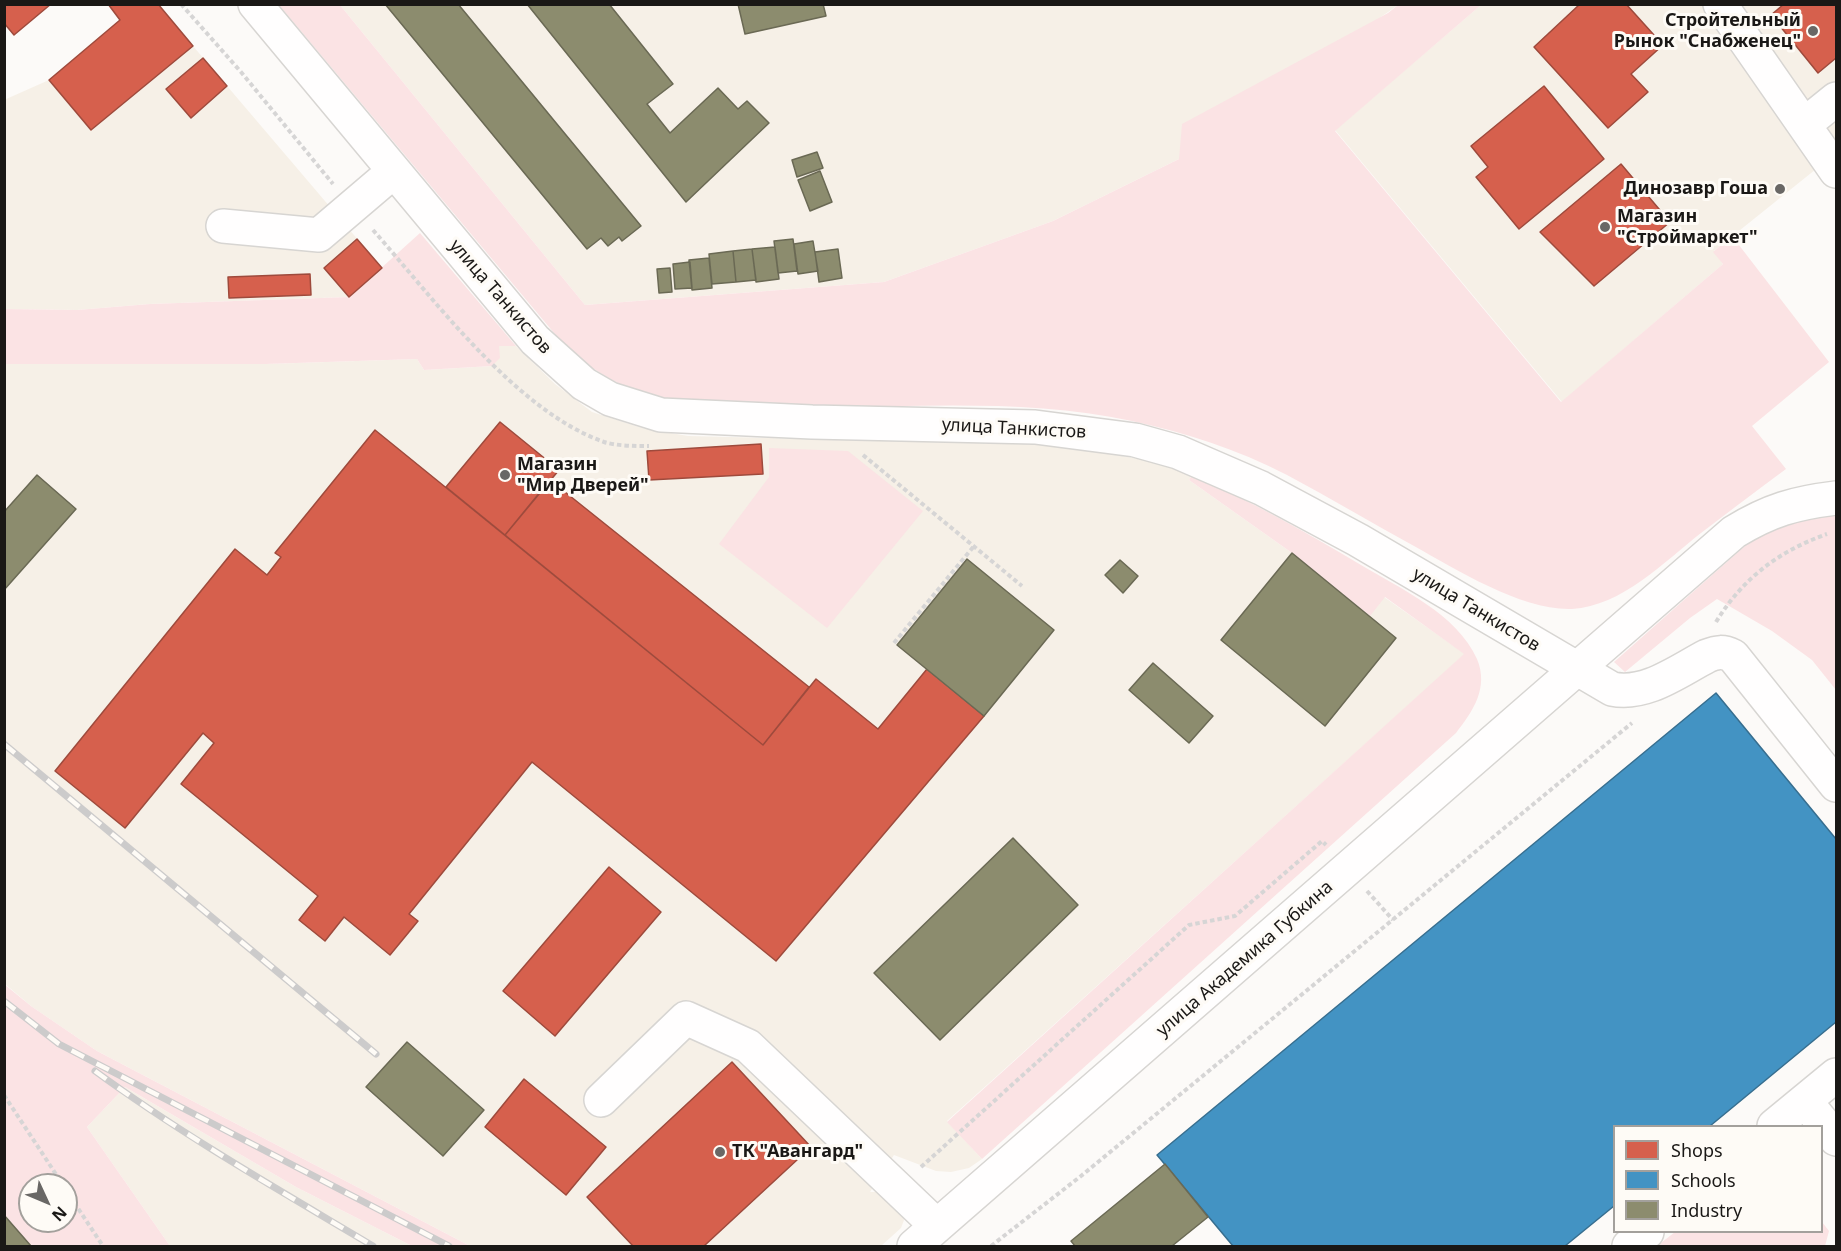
<!DOCTYPE html>
<html>
<head>
<meta charset="utf-8">
<style>
  body { margin:0 }
  #map { position:relative; width:1841px; height:1251px; overflow:hidden; background:#fcfaf8; font-family:"Noto Sans",sans-serif }
  canvas { display:block }
  .frame { position:absolute; inset:0; border:6px solid #1a1816; pointer-events:none }
  .legend { position:absolute; left:1613px; top:1125px; width:210px; height:108px; box-sizing:border-box; background:#fefbf6; border:2px solid #a3a09c; margin:0; padding:8px 10px; list-style:none; font-size:18px; color:#1a1816 }
  .legend li { display:flex; align-items:center; gap:12px; height:30px }
  .legend b { width:30px; border:2px solid #a3a09c }
  .north { position:absolute; left:18px; top:1173px; width:60px; height:60px; box-sizing:border-box; background:#fefbf6; border:2px solid #a3a09c; border-radius:50%; rotate:134deg; font-size:16px; font-weight:700; line-height:24px; text-align:center; color:#1a1816 }
  .north::after { content:''; display:block; margin:auto; width:21px; height:27px; background:#696765; clip-path:polygon(50% 0,100% 100%,50% 72%,0 100%) }
</style>
</head>
<body>
<div id="map">
<canvas width="1841" height="1251"></canvas>
<div class="frame"></div>
<ul class="legend">
<li><b style="height:16px;background:#d6604d"></b>Shops</li>
<li><b style="height:16px;background:#4393c3"></b>Schools</li>
<li><b style="height:16px;background:#8c8c6e"></b>Industry</li>
</ul>
<div class="north">N</div>
</div>
<script>
const context = document.querySelector('canvas').getContext('2d');
context.lineJoin = 'round';
function paint(path, color) {
  context.fillStyle = color;
  context.fill(path, 'evenodd');
}
function stroke(path, color, width, dash) {
  context.strokeStyle = color;
  context.lineWidth = width;
  context.lineCap = dash ? 'butt' : 'round';
  context.setLineDash(dash || []);
  context.stroke(path);
}
function drawText(font, color, halo, rows, align = 'center') {
  context.font = font + ' "Noto Sans",sans-serif';
  context.lineWidth = 6;
  context.setLineDash([]);
  context.textBaseline = 'middle';
  context.strokeStyle = halo;
  context.fillStyle = color;
  for (const [text, x, y, turn = 0] of rows) {
    context.save();
    context.translate(x, y);
    context.rotate((+turn || 0) * Math.PI / 180);
    context.textAlign = isNaN(turn) ? turn : align;
    if (halo) context.strokeText(text, 0, 0);
    context.fillText(text, 0, 0);
    context.restore();
  }
}
const built = new Path2D(`
  M 340,5 L 1398,5 L 1179,159 L 1053,221 L 884,282 L 585,305 Z
  M 1481,5 L 1836,5 L 1836,153 L 1714,251 L 1723,264 L 1562,402 L 1335,130 Z
  M 193,46 L 382,268 L 349,297 L 150,304 L 77,310 L 5,309 L 4,100 L 49,80 L 91,130 Z
  M 499,346 L 516,346 L 555,384 L 592,412 L 642,428 L 688,436 L 1064,445 L 1154,462 L 1192,475 L 1189,480 L 1292,553 L 1369,616 L 1384,597 L 1465,654 L 947,1121 L 982,1159 L 969,1168 L 951,1172 L 936,1171 L 894,1155 L 870,1192 L 883,1192 L 903,1210 L 904,1220 L 901,1228 L 881,1246 L 470,1246 L 97,1051 L 31,1006 L 5,984 L 4,364 L 266,364 L 417,359 L 424,370 L 492,366 ZM 376,430 L 763,745 L 816,679 L 878,729 L 927,669 L 984,716 L 776,961 L 532,762 L 409,914 L 417,921 L 390,955 L 344,917 L 325,940 L 318,896 L 181,784 L 214,743 L 203,733 L 125,828 L 55,771 L 235,549 L 267,575 L 281,557 L 275,552 Z
  M 125,1087 L 296,1187 L 412,1246 L 170,1246 L 87,1127 Z`);
const green = new Path2D(`
  M 279,5 L 340,5 L 585,305 L 884,282 L 1053,221 L 1179,159 L 1182,124 L 1388,13 L 1398,5 L 1481,5 L 1335,131 L 1561,402 L 1723,264 L 1713,252 L 1732,236 L 1829,362 L 1752,426 L 1786,469 C 1757,490 1729,512 1701,533 C 1664,562 1622,606 1572,609 C 1523,611 1457,570 1414,546 C 1372,523 1330,498 1287,475 C 1237,449 1186,433 1132,421 C 1009,394 880,412 756,405 C 726,404 692,407 663,400 C 627,391 599,374 570,352 Z
  M 420,233 L 516,346 L 499,346 L 500,358 L 492,366 L 424,370 L 417,359 L 266,364 L 5,364 L 5,309 L 77,310 L 150,304 L 349,297 Z
  M 769,448 L 848,451 L 923,511 L 827,628 L 719,544 L 769,477 Z
  M 1192,475 C 1251,501 1306,532 1361,565 C 1401,589 1457,614 1477,659 C 1489,688 1473,711 1456,733 L 982,1159 L 947,1122 L 1464,654 L 1385,597 L 1370,616 L 1292,553 L 1189,480 Z
  M 1836,515 L 1836,690 L 1812,660 L 1772,631 L 1717,599 L 1690,618 L 1625,672 L 1614,662 L 1746,545 L 1773,529 L 1793,521 Z
  M 4,984 L 31,1006 L 97,1051 L 470,1246 L 412,1246 L 296,1187 L 125,1087 L 87,1127 L 170,1246 L 31,1246 L 5,1215 ZM 30,1185 L 66,1185 L 66,1221 L 30,1221 Z
  M 1822,1222 L 1829,1231 L 1825,1246 L 1657,1246 L 1675,1232 L 1822,1232 Z`);
const shops = new Path2D(`
  M 4,4 L 51,4 L 14,35 L 4,23 Z
  M 108,4 L 158,4 L 193,46 L 91,130 L 49,80 L 120,20 Z
  M 1580,4 L 1626,4 L 1663,45 L 1631,74 L 1648,92 L 1608,128 L 1534,47 Z
  M 1784,4 L 1836,4 L 1836,58 L 1818,73 L 1771,15 Z
  M 203,58 L 227,86 L 191,118 L 166,89 Z
  M 1544,86 L 1604,159 L 1519,229 L 1476,177 L 1488,167 L 1471,146 Z
  M 1621,164 L 1670,222 L 1594,286 L 1540,232 Z
  M 357,239 L 382,268 L 349,297 L 324,268 Z
  M 310,274 L 311,295 L 229,298 L 228,277 Z
  M 500,422 L 559,470 L 505,535 L 446,487 Z
  M 375,430 L 763,745 L 816,679 L 878,729 L 927,669 L 984,716 L 776,961 L 532,762 L 409,914 L 418,921 L 390,955 L 344,917 L 325,941 L 299,920 L 318,896 L 181,784 L 214,743 L 203,733 L 125,828 L 55,771 L 235,549 L 267,575 L 281,557 L 275,553 Z
  M 761,444 L 763,474 L 649,480 L 647,451 Z
  M 550,480 L 809,687 L 763,745 L 505,535 Z
  M 609,867 L 661,912 L 555,1036 L 503,991 Z
  M 732,1062 L 811,1147 L 704,1246 L 633,1246 L 587,1197 Z
  M 524,1079 L 606,1147 L 566,1195 L 485,1127 Z`);
const schools = new Path2D(`
  M 1716,693 L 1836,839 L 1836,1022 L 1710,1126 L 1614,1126 L 1614,1206 L 1565,1246 L 1233,1246 L 1157,1155 Z`);
const industry = new Path2D(`
  M 385,4 L 458,4 L 641,226 L 622,241 L 619,237 L 608,246 L 601,238 L 587,249 Z
  M 527,4 L 609,4 L 673,84 L 647,104 L 670,133 L 718,88 L 738,109 L 747,101 L 769,123 L 686,202 Z
  M 738,4 L 823,4 L 826,16 L 745,34 Z
  M 817,152 L 823,168 L 797,177 L 792,160 Z
  M 820,171 L 832,202 L 810,211 L 798,180 Z
  M 793,239 L 797,271 L 778,273 L 774,241 Z
  M 813,241 L 818,271 L 798,274 L 794,244 Z
  M 775,247 L 779,279 L 756,282 L 752,249 Z
  M 752,249 L 756,280 L 736,282 L 733,251 Z
  M 838,249 L 842,278 L 819,282 L 815,252 Z
  M 733,251 L 736,282 L 712,284 L 709,254 Z
  M 709,258 L 712,288 L 692,290 L 689,260 Z
  M 690,262 L 692,288 L 675,289 L 673,264 Z
  M 670,268 L 672,292 L 659,293 L 657,269 Z
  M 37,475 L 76,509 L 4,590 L 4,512 Z
  M 1292,553 L 1396,638 L 1325,726 L 1221,640 Z
  M 967,559 L 1054,630 L 984,716 L 897,645 Z
  M 1120,560 L 1138,576 L 1123,593 L 1105,575 Z
  M 1153,663 L 1213,716 L 1189,743 L 1129,690 Z
  M 1013,838 L 1078,905 L 940,1040 L 874,973 Z
  M 407,1042 L 484,1110 L 443,1156 L 366,1087 Z
  M 1165,1164 L 1208,1217 L 1172,1246 L 1075,1246 L 1071,1241 Z
  M 4,1215 L 31,1246 L 4,1246 Z`);
const path = new Path2D(`
  M 181,4 L 241,72 L 333,184
  M 373,230 C 434,299 516,411 604,442 C 617,446 635,446 649,446
  M 863,455 L 1022,586
  M 1716,622 C 1743,578 1779,551 1827,534
  M 894,643 L 974,546
  M 1367,891 L 1393,920
  M 4,1095 L 63,1185
  M 921,1167 L 1189,925 L 1235,916 L 1322,841 L 1326,845
  M 66,1190 L 103,1246
  M 991,1246 L 1081,1176 L 1632,723`);
const minor = new Path2D(`
  M 255,4 L 535,340 L 584,384 L 610,399 L 661,415 L 812,422 L 1035,427 L 1135,440 L 1178,452 L 1261,488 L 1358,540 L 1612,689 C 1646,696 1678,671 1707,656 C 1717,652 1723,651 1733,656 L 1836,785
  M 1720,4 L 1836,171
  M 1805,124 L 1836,99
  M 223,226 L 319,235 L 393,172
  M 601,1100 L 686,1018 L 748,1046 L 937,1226
  M 1805,1101 L 1836,1139
  M 1774,1126 L 1836,1075
  M 914,1246 L 1734,532 C 1770,510 1795,503 1836,498
  M 1629,1246 L 1647,1232`);
const rail = new Path2D(`
  M 4,744 L 376,1054
  M 4,1001 L 59,1044 L 449,1246
  M 95,1071 C 184,1136 279,1190 373,1246`);
const markers = [
  [1813,31,6,"#696765"],
  [1780,189,6,"#696765"],
  [1605,227,6,"#696765"],
  [505,475,6,"#696765"],
  [720,1152,6,"#696765"]
];
const poiNames = [
  ["Стройтельный",1801,21,"right"],
  ["Рынок \"Снабженец\"",1801,42,"right"],
  ["Динозавр Гоша",1768,189,"right"],
  ["Магазин",1617,217],
  ["\"Строймаркет\"",1617,238],
  ["Магазин",517,465],
  ["\"Мир Дверей\"",517,486],
  ["ТК \"Авангард\"",732,1152]
];
const streetNames = [
  ["улица Танкистов",500,297,49],
  ["улица Танкистов",1014,429,3],
  ["улица Танкистов",1476,610,31],
  ["улица Академика Губкина",1245,959,-41]
];
paint(built, '#f6f0e7');
paint(green, '#fbe3e4');
paint(shops, '#d6604d');
stroke(shops, '#9e4a3c', 1.5);
paint(schools, '#4393c3');
stroke(schools, '#376e8f', 1.5);
paint(industry, '#8c8c6e');
stroke(industry, '#6a6954', 1.5);
stroke(minor, '#d7d5d2', 36);
stroke(path, '#d6d5d5', 4, [4.5, 3]);
stroke(minor, '#fffefe', 33);
stroke(rail, '#cccbcb', 7);
stroke(rail, '#fefbf6', 4.5, [14]);
for (const [x, y, r, color] of markers) {
  const dot = new Path2D();
  dot.arc(x, y, r, 0, 2 * Math.PI);
  context.fillStyle = color;
  context.fill(dot);
  stroke(dot, '#fefbf6', 2);
}
drawText('bold 18px', '#1a1816', '#fefbf6', poiNames, 'left');
drawText('18px', '#1a1816', '#fefbf6', streetNames);
</script>
</body>
</html>
